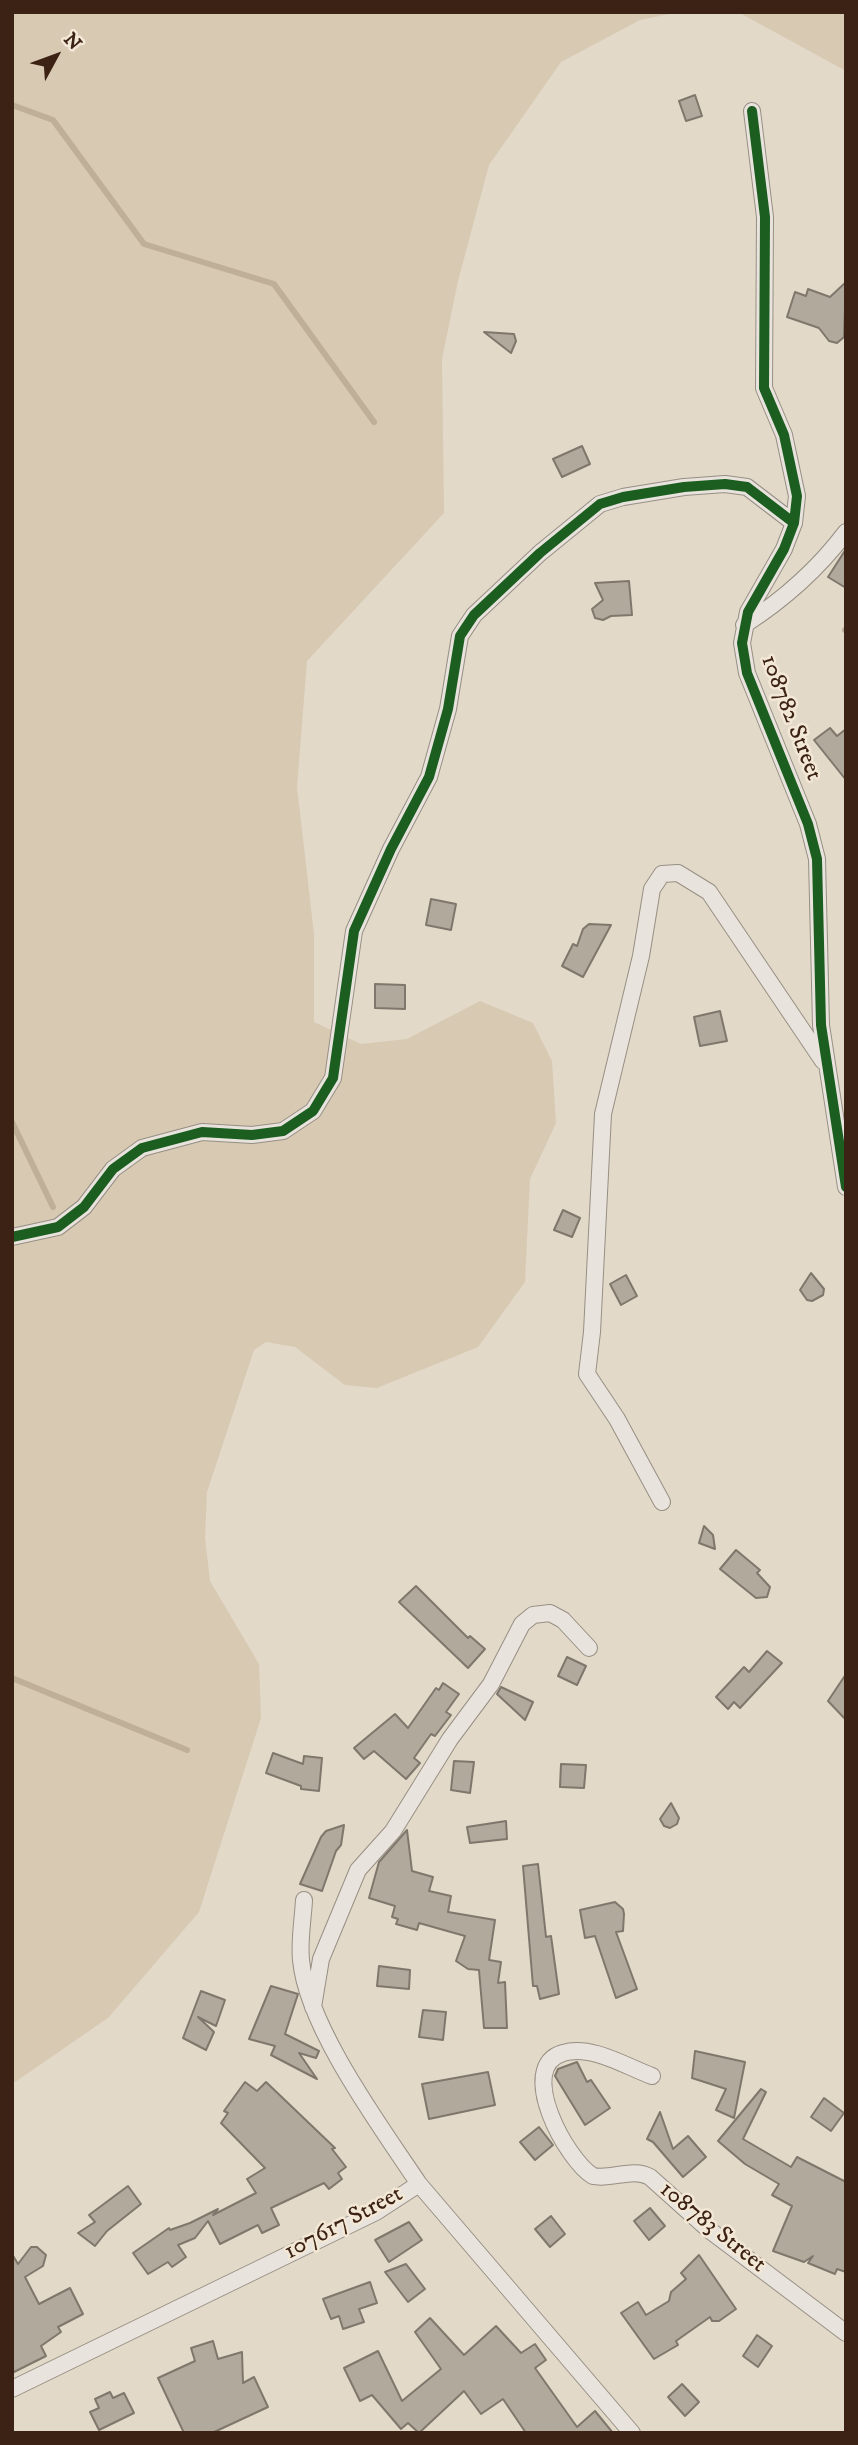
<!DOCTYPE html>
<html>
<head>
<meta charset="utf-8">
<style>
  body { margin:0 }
  #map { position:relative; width:858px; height:2445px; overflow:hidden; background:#e2d9c8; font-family:"IM FELL DW Pica",serif }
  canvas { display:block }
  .frame { position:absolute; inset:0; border:14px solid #3c2214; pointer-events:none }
  .north { position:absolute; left:21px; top:21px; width:70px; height:70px; -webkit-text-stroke:5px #f3e8d5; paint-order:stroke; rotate:49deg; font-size:19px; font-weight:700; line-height:28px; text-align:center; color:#3c2214 }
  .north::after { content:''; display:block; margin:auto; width:24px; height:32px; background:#3c2214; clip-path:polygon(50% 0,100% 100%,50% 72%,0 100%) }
</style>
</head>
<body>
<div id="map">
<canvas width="858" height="2445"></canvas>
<div class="frame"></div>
<div class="north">N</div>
</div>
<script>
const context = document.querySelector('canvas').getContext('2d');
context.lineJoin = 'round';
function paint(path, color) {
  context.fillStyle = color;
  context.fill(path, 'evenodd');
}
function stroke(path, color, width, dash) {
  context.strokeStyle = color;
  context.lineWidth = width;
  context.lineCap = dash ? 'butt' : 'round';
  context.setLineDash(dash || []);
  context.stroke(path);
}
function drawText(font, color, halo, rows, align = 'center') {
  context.font = font + ' "IM FELL DW Pica",serif';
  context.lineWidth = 5;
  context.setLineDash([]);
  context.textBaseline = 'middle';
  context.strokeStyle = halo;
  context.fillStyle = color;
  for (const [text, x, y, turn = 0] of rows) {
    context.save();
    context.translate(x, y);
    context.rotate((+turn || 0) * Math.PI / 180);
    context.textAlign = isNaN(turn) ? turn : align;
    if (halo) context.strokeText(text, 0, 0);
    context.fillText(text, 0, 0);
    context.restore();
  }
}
const green = new Path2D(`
  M 12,12 L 679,12 L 640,20 L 561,62 L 489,165 L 458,281 L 442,359 L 444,513 L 307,661 L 297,787 L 314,934 L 314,1022 L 361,1044 L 407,1039 L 480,1001 L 533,1023 L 552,1061 L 556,1123 L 530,1179 L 525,1282 L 478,1347 L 377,1388 L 345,1385 L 295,1347 L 266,1342 L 254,1350 L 207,1492 L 205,1538 L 210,1581 L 259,1664 L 261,1718 L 199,1912 L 108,2018 L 12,2084 Z
  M 738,12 L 846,12 L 846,71 Z`);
const stream = new Path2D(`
  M 12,105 L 53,120 L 144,244 L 274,284 L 374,422
  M 845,630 L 846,630
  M 12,1122 L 53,1207
  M 12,1678 L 187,1750`);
const building = new Path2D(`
  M 695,95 L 702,116 L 686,121 L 679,101 Z
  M 846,282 L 844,337 L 837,343 L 829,341 L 819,328 L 787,317 L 795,292 L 806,296 L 808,289 L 830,297 Z
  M 484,332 L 514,334 L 516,341 L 511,353 Z
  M 582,446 L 590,464 L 562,477 L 553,459 Z
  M 846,549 L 846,588 L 828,577 Z
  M 629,581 L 632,615 L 611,616 L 603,620 L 595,618 L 592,609 L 603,600 L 595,583 Z
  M 830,728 L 837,736 L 846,729 L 846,780 L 814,740 Z
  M 431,899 L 456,904 L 451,930 L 426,925 Z
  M 589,924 L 611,925 L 583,977 L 562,966 L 573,944 L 577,946 L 583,929 Z
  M 375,984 L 405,985 L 405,1009 L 375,1008 Z
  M 720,1011 L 727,1041 L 700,1046 L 694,1017 Z
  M 563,1210 L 580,1218 L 572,1237 L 554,1230 Z
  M 811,1273 L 824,1289 L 823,1295 L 812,1301 L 807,1300 L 800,1290 Z
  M 626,1275 L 637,1296 L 621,1305 L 610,1284 Z
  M 704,1526 L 713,1535 L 715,1549 L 699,1543 Z
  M 736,1550 L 760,1570 L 757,1573 L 770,1587 L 767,1597 L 756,1598 L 720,1569 Z
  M 416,1586 L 468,1638 L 470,1636 L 485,1649 L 468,1668 L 399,1602 Z
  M 767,1651 L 782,1663 L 740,1708 L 734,1702 L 728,1709 L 716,1697 L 744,1667 L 749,1672 Z
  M 567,1657 L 586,1666 L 577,1685 L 558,1676 Z
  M 846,1674 L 846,1720 L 828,1701 Z
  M 443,1683 L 459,1694 L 446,1712 L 451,1715 L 435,1736 L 431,1734 L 414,1758 L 420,1763 L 406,1779 L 374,1751 L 364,1759 L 354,1748 L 395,1714 L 408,1728 L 436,1688 L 439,1690 Z
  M 501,1687 L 533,1702 L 525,1720 L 497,1694 Z
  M 273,1753 L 303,1764 L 304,1756 L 322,1758 L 319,1791 L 301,1789 L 301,1786 L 266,1773 Z
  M 454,1761 L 474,1762 L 470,1793 L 451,1790 Z
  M 561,1764 L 586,1765 L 584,1788 L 560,1787 Z
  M 671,1803 L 679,1818 L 677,1824 L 670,1828 L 664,1826 L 660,1819 Z
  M 506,1821 L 507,1839 L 470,1843 L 467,1827 Z
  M 344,1825 L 341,1845 L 336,1851 L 322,1891 L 300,1884 L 321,1837 L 326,1831 Z
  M 407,1830 L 412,1871 L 433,1877 L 429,1891 L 451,1896 L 448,1912 L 495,1920 L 489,1960 L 501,1962 L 498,1983 L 505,1982 L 507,2028 L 484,2028 L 479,1970 L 468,1969 L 456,1961 L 465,1936 L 419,1923 L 417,1930 L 396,1924 L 398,1919 L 392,1917 L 395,1906 L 369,1898 L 379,1862 Z
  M 538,1864 L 546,1937 L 551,1936 L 559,1994 L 540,1999 L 537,1986 L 533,1986 L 523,1866 Z
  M 615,1902 L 623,1909 L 624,1914 L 623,1931 L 616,1932 L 637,1989 L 616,1998 L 595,1936 L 585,1938 L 580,1910 Z
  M 379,1966 L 410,1970 L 409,1989 L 377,1986 Z
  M 271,1986 L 298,1994 L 285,2034 L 319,2051 L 316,2058 L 299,2053 L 317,2079 L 271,2055 L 275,2046 L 249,2039 Z
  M 201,1991 L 225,2000 L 216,2026 L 198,2017 L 214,2032 L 206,2050 L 183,2038 Z
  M 423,2010 L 446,2012 L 443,2040 L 419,2037 Z
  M 695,2051 L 745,2062 L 734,2118 L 716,2110 L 726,2089 L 692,2078 Z
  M 577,2062 L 587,2082 L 591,2080 L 610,2108 L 585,2125 L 555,2076 L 558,2069 Z
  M 488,2072 L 495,2105 L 429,2119 L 422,2084 Z
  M 245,2082 L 257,2091 L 266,2082 L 335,2148 L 332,2149 L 346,2167 L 338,2173 L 342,2179 L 329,2189 L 324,2183 L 271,2208 L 279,2225 L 262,2233 L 258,2225 L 220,2244 L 208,2221 L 195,2238 L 178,2245 L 186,2257 L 172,2267 L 168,2262 L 148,2274 L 133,2253 L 169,2228 L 170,2230 L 190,2223 L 218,2209 L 213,2215 L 256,2193 L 247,2179 L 265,2168 L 221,2123 L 228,2113 L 224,2111 Z
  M 761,2089 L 766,2092 L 743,2139 L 791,2167 L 797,2157 L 846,2182 L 846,2272 L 837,2269 L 835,2274 L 808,2263 L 813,2256 L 804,2262 L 773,2251 L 792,2206 L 772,2195 L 779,2184 L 745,2164 L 718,2141 Z
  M 824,2098 L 844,2113 L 831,2131 L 811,2117 Z
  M 660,2112 L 673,2149 L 688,2136 L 706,2157 L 683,2177 L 653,2142 L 647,2139 Z
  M 539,2127 L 553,2145 L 535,2160 L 520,2142 Z
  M 128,2186 L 141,2204 L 107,2231 L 95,2246 L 78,2233 L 95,2222 L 89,2215 Z
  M 650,2208 L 665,2226 L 649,2240 L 634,2221 Z
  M 551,2216 L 565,2234 L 550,2247 L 535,2229 Z
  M 409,2222 L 422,2240 L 389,2262 L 375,2240 Z
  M 31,2247 L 37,2247 L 46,2255 L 43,2266 L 25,2277 L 39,2304 L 70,2288 L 83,2314 L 58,2327 L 61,2332 L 41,2346 L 46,2356 L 12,2373 L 12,2254 L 18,2264 Z
  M 699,2255 L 736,2309 L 719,2321 L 712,2321 L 710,2317 L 676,2341 L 678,2345 L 654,2359 L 621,2313 L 638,2302 L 646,2315 L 669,2301 L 671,2292 L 686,2279 L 681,2273 Z
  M 406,2264 L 425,2289 L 408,2302 L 385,2272 Z
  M 370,2282 L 377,2303 L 359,2309 L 364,2322 L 343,2329 L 339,2316 L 331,2319 L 323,2299 Z
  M 430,2318 L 464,2355 L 496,2326 L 521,2353 L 535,2344 L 546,2360 L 535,2368 L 577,2427 L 595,2411 L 613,2433 L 526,2433 L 503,2399 L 481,2414 L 464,2391 L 419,2433 L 408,2423 L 401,2429 L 372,2395 L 360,2401 L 344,2368 L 378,2351 L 402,2401 L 441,2369 L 415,2332 Z
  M 757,2335 L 772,2346 L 758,2367 L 743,2356 Z
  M 213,2341 L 218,2359 L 242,2352 L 243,2383 L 254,2377 L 268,2407 L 212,2433 L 184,2433 L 158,2378 L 195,2361 L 191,2348 Z
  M 682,2384 L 699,2402 L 685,2416 L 668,2397 Z
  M 110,2392 L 113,2398 L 124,2393 L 134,2413 L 99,2430 L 90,2412 L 99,2408 L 95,2399 Z`);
const street = new Path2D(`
  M 752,111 L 765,217 L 764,388 L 784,435 L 797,496 L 794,523 L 784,549 L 748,612 L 742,643 L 747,673 L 808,824 L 817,859 L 821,1025 L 846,1187
  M 744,625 C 783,600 818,569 846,532
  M 12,1237 L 58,1227 L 84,1207 L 113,1169 L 142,1148 L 202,1132 L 252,1135 L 283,1131 L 313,1111 L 333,1078 L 354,931 L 391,849 L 429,777 L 448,709 L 460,636 L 474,615 L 540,553 L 600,504 L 623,497 L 684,487 L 725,484 L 747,487 L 794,523
  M 662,1502 L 617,1419 L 587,1374 L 592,1332 L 603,1114 L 641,956 L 652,889 L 662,874 L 678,873 L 709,892 L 823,1061
  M 304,1900 C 303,1919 299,1941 301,1960 C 307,2027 381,2127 419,2184
  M 313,2007 L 321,1959 L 358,1870 L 393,1831 L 450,1739 L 491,1684 L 522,1624 L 533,1615 L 550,1613 L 563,1620 L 589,1648
  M 652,2076 C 627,2067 591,2044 563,2053 C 515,2067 567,2161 593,2176 C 612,2180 633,2167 650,2177 L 708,2229 L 846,2333
  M 12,2389 L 376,2212 L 419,2184 L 632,2433`);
const cycleway = new Path2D(`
  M 752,111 L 765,217 L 764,388 L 784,435 L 797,496 L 794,523 L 784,549 L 748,612 L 742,643 L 747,673 L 808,824 L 817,859 L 821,1025 L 846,1187
  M 12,1237 L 58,1227 L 84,1207 L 113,1169 L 142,1148 L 202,1132 L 252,1135 L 283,1131 L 313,1111 L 333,1078 L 354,931 L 391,849 L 429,777 L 448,709 L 460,636 L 474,615 L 540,553 L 600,504 L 623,497 L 684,487 L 725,484 L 747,487 L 794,523`);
const streetNames = [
  ["108782 Street",790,718,69],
  ["107617 Street",344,2224,-28],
  ["108783 Street",712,2228,39]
];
paint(green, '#d8c9b3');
stroke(stream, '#c0af98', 6);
paint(building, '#b2a99d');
stroke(building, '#80776c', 2);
stroke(street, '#978f84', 18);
stroke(street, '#e8e3dc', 16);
stroke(cycleway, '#1b5e20', 10);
drawText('24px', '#3c2214', '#f3e8d5', streetNames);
</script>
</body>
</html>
